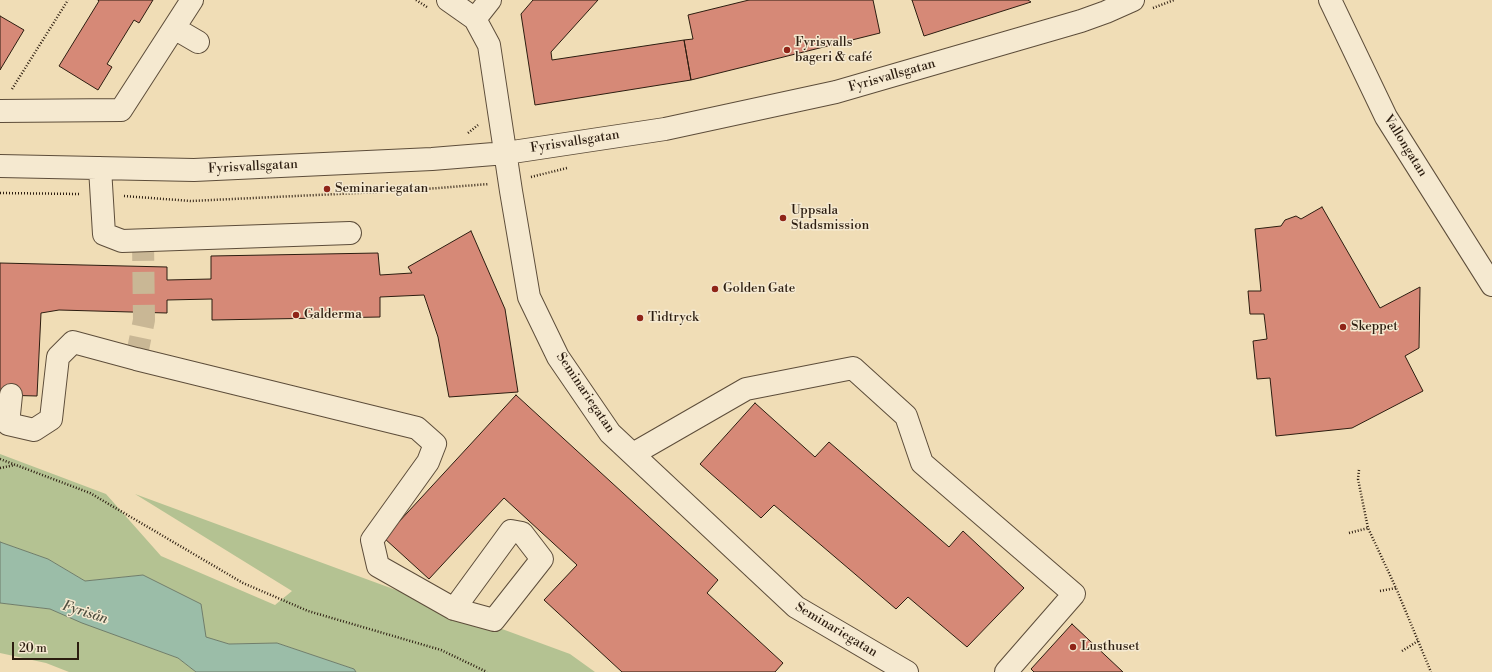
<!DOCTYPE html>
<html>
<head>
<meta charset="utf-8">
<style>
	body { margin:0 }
	#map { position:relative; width:1492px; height:672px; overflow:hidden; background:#f0ddb6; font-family:"Libre Bodoni",serif }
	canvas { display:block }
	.scale { position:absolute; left:12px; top:642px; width:67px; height:18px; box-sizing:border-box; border:2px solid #2c1d10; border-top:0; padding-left:5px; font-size:12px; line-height:14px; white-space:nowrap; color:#2c1d10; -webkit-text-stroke:3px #f5e9d0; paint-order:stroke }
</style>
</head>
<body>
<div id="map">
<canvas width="1492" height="672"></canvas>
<div class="scale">20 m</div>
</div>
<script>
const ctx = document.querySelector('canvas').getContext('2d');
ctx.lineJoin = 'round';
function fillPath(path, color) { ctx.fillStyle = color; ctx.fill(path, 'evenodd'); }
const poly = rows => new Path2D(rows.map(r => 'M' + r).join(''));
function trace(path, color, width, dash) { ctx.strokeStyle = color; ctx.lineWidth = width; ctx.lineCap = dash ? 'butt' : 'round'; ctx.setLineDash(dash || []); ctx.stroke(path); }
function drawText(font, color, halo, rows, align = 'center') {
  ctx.font = font + ' "Libre Bodoni",serif'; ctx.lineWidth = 3; ctx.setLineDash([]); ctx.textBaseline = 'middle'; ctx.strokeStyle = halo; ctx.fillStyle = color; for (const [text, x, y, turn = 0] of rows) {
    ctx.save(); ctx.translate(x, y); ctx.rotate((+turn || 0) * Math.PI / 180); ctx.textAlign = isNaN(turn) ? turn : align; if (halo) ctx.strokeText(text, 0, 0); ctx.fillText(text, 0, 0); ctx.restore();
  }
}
fillPath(poly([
	[0,454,106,494,161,556,275,605,292,591,135,494,570,654,595,672,356,672,354,669,277,643,229,644,205,637,201,604,143,575,85,581,48,559,0,542],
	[0,603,50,609,83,623,178,658,196,672,69,672,46,663,0,653]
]), '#b4c292');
const water = poly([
	[0,542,48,559,85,581,143,575,201,604,206,637,229,644,277,643,354,669,356,672,196,672,178,658,82,623,50,609,0,603,0,542]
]);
fillPath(water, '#9bbda8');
trace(water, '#6f7d6b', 1);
const building = poly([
	[98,0,153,0,139,23,134,20,107,64,112,67,98,90,59,66,99,1,98,0],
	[533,0,598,0,551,52,552,60,684,40,691,80,535,105,521,14,533,0],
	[749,0,873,0,880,33,691,80,684,40,693,39,688,15,749,0],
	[912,0,1028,0,1031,2,924,36,912,0],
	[0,16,24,30,0,70,0,16],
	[1322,207,1380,308,1420,287,1419,348,1405,356,1423,391,1352,428,1276,436,1270,378,1257,379,1253,341,1267,339,1264,314,1250,314,1248,291,1261,291,1255,229,1281,226,1285,220,1296,216,1301,219,1322,207],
	[471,231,505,309,518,392,449,397,438,337,424,295,380,297,380,317,212,320,212,299,167,300,167,313,59,310,41,313,37,396,0,395,0,263,167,267,167,280,211,279,211,256,378,253,380,275,412,273,408,267,471,231],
	[516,395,718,580,707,593,783,663,775,672,622,672,544,600,577,565,504,498,429,579,384,538,516,395],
	[755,403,815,457,829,442,949,547,963,531,1024,588,967,647,908,597,896,609,774,505,761,518,700,464,755,403],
	[1072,624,1123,672,1034,672,1031,669,1072,624]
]);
fillPath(building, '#d68977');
trace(building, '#2c1d10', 1);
trace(poly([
	[136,359,144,320,143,240]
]), '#c9b795', 22, [22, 11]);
const minor = poly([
	[448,0,475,19,489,45,511,191,529,297,558,357,610,433,796,607,907,672],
	[1330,0,1386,117,1492,285],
	[475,19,490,0],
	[174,28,198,42],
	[0,111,121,110,192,0],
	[0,166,194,170,432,159,506,153,665,129,836,92,1081,21,1106,12,1133,0],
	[100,168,104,234,122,241,350,233],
	[11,395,8,424,34,430,51,419,58,357,73,342,136,359,417,428,435,444,428,462,372,540,378,566,454,609,511,531,522,533,542,559,494,620,454,609],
	[633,454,746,389,853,368,906,416,922,463,1074,594,1006,672]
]);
trace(minor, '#5d4d3a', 24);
trace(poly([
	[416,0,427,7],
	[1153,8,1174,0],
	[12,89,68,0],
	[468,133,478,125],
	[531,177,567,168],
	[0,193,79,194],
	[124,196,191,201,400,191,489,184],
	[0,459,90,493,243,583,308,611,441,650,487,672],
	[0,468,15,465],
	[1359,470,1358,479,1368,528,1396,588,1431,672],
	[1349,533,1368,528],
	[1380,591,1396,588],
	[1402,651,1418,641]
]), '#2c1d10', 2.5, [1, 2]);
trace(minor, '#f5e9d0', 22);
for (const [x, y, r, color] of [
	[787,50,4,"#8f2418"],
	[327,189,4,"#8f2418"],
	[783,218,4,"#8f2418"],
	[715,289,4,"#8f2418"],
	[296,315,4,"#8f2418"],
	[640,318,4,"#8f2418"],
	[1343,327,4,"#8f2418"],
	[1073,647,4,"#8f2418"]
]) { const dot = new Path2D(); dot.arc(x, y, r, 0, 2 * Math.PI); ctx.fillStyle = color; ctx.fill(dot); trace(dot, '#f5e9d0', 1.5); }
drawText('13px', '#2c1d10', '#f5e9d0', [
	["Fyrisvalls",795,43],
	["bageri & café",795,58],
	["Seminariegatan",335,189],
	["Uppsala",791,211],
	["Stadsmission",791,226],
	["Golden Gate",723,289],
	["Galderma",304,315],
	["Tidtryck",648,318],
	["Skeppet",1351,327],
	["Lusthuset",1081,647]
], 'left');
drawText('13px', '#2c1d10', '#f5e9d0', [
	["Fyrisvallsgatan",892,76,-16],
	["Fyrisvallsgatan",575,142,-9],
	["Vallongatan",1405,146,58],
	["Fyrisvallsgatan",253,167,-3],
	["Seminariegatan",585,393,56],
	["Seminariegatan",836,630,31]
]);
drawText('italic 14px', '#4d4d3e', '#f5e9d0', [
	["Fyrisån",85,613,18]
]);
</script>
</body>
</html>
